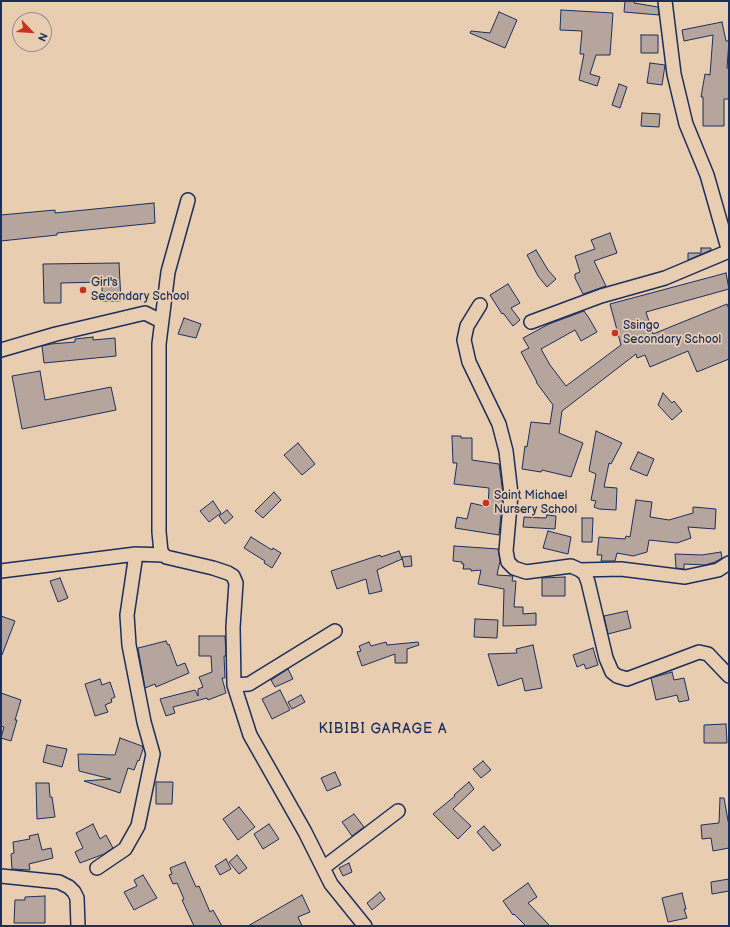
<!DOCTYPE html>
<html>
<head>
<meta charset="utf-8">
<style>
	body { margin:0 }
	#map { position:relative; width:730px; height:927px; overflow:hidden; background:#e9cdb0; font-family:"Balsamiq Sans",sans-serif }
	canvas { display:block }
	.frame { position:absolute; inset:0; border:2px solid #1b2f5e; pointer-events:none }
	.north { position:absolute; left:12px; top:12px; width:40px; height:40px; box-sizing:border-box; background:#e9cdb0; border:1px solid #978e8f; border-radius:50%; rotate:115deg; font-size:11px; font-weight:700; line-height:16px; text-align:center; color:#1b2f5e }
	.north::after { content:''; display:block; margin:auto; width:14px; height:18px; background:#c8321e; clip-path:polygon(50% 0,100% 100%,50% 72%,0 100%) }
</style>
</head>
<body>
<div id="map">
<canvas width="730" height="927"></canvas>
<div class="frame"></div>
<div class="north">N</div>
</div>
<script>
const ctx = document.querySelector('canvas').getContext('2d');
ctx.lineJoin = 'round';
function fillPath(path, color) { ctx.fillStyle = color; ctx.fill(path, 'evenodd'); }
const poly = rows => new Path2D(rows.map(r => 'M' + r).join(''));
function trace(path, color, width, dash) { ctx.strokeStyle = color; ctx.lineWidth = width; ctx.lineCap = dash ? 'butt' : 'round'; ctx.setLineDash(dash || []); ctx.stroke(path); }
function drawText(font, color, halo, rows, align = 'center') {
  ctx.font = font + ' "Balsamiq Sans",sans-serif'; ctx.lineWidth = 3.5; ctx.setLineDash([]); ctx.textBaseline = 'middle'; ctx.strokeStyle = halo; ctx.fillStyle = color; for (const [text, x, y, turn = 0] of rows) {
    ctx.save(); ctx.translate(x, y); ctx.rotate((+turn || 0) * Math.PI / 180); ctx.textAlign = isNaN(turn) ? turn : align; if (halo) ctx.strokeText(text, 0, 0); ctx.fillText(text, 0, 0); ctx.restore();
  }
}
const building = poly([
	[625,1,635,1,634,3,658,7,659,15,624,12,625,1],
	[561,10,613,13,610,55,596,55,590,74,600,77,597,86,579,80,584,54,580,54,582,31,560,30,561,10],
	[499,12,517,20,505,48,470,33,471,31,490,33,499,12],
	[722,22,726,41,729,41,727,68,729,68,729,99,724,99,724,126,703,126,703,97,701,97,705,74,710,75,713,35,684,41,682,30,722,22],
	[641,35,658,35,658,53,641,53,641,35],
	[650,63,665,65,662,85,647,83,650,63],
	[619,84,627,87,620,108,612,105,619,84],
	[642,113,660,114,659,127,641,126,642,113],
	[154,203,155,223,57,233,57,235,1,241,1,215,55,210,55,213,154,203],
	[610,233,617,253,594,261,606,286,583,294,575,278,575,274,580,272,575,256,595,249,591,240,610,233],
	[701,248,711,248,711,250,688,260,688,253,701,253,701,248],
	[536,250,548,270,556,279,547,287,538,276,527,255,536,250],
	[119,263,121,301,102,301,102,282,61,283,61,303,44,303,43,264,119,263],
	[726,273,729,289,646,312,653,334,727,304,729,309,729,359,697,372,688,351,650,367,645,355,637,358,636,354,562,411,559,433,583,443,571,477,542,470,541,472,522,469,525,446,527,447,531,422,550,424,553,405,536,382,537,382,521,352,529,348,523,338,549,324,584,311,589,318,597,332,581,341,575,330,541,349,550,365,566,386,621,345,610,304,726,273],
	[508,284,520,303,511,308,520,320,513,326,503,313,502,314,490,295,508,284],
	[184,318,201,324,196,338,178,334,184,318],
	[93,337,93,340,115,338,116,356,44,363,42,346,51,344,75,342,75,339,93,337],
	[40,371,45,400,111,387,116,410,22,429,12,376,40,371],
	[663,393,672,403,674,401,682,411,672,420,658,405,663,393],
	[596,431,622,443,611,464,609,463,604,487,617,488,616,510,599,509,594,507,596,501,591,500,596,474,589,471,596,431],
	[452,436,461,436,461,438,472,438,472,460,499,464,503,494,499,535,455,528,457,517,467,519,471,503,488,507,489,488,454,484,457,463,453,463,452,436],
	[298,443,315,464,302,475,284,455,298,443],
	[638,452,654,459,647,476,630,469,638,452],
	[274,492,281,500,263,518,255,511,274,492],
	[636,500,652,502,650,517,669,520,693,513,693,507,716,509,715,529,688,527,691,538,677,543,649,540,647,552,633,556,617,553,615,561,601,561,602,555,597,555,599,537,625,539,626,536,630,537,636,500],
	[213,501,221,513,209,522,200,511,213,501],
	[227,510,233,517,225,524,219,516,227,510],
	[547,515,556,516,555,529,523,527,524,517,546,518,547,515],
	[582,518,593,518,592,542,582,542,582,518],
	[548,531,571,537,568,554,543,548,548,531],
	[251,537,272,550,273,548,281,553,272,568,264,563,265,561,244,548,251,537],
	[454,546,498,549,500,561,497,575,513,576,512,581,516,581,514,607,523,607,523,614,536,613,536,625,503,626,504,589,478,584,481,570,471,571,471,569,463,569,464,564,462,564,462,562,453,561,454,546],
	[399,551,402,559,377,570,382,591,369,594,366,579,337,589,331,571,380,555,381,557,399,551],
	[721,552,722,558,715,562,705,565,684,564,684,569,676,568,675,554,702,555,721,552],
	[411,556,412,566,404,567,402,557,411,556],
	[565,577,565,596,542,596,542,578,565,577],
	[60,578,68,598,58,602,50,581,60,578],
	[627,611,631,628,608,634,604,616,627,611],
	[1,616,15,621,2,655,1,655,1,616],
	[475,619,498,620,497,638,474,637,475,619],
	[199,636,225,636,226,656,224,656,225,678,222,678,226,693,208,700,207,698,173,707,175,713,166,716,160,699,195,690,198,696,198,689,203,687,199,677,212,672,211,656,199,656,199,636],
	[166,641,168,645,169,644,177,666,185,663,189,673,156,687,155,684,145,688,138,648,166,641],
	[369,642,371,646,386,642,387,645,418,642,419,645,407,649,407,663,395,663,395,654,362,666,357,652,361,651,359,646,369,642],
	[533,645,542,688,525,691,522,678,498,686,488,654,517,653,516,649,533,645],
	[593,648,598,665,586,669,584,664,577,667,573,655,593,648],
	[288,669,293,679,275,687,271,680,288,669],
	[672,672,674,680,684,678,689,700,679,702,677,695,656,700,651,678,672,672],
	[100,679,102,685,110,682,115,697,111,699,112,702,105,705,108,712,95,716,85,684,100,679],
	[280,690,290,710,272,719,262,699,280,690],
	[1,693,21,700,15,720,17,720,11,741,1,738,4,727,1,726,1,693],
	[301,695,305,702,292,709,288,702,301,695],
	[726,724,727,743,704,743,704,725,726,724],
	[120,738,142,746,143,749,139,761,138,760,134,770,128,768,120,793,84,781,111,779,79,771,78,754,115,755,120,738],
	[47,745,67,749,62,767,43,762,47,745],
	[483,761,491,770,481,778,473,769,483,761],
	[335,772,341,785,327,791,321,778,335,772],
	[156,782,173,782,172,804,156,804,156,782],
	[469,782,474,789,453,809,471,826,458,839,433,814,455,796,454,795,469,782],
	[36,783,49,783,50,797,52,797,55,817,37,819,36,783],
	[720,798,724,798,729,826,729,848,713,851,711,838,702,839,701,825,719,823,720,798],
	[239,807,255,827,238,840,223,819,239,807],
	[354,814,364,827,352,836,342,822,354,814],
	[93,824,100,839,106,835,113,848,104,854,80,863,75,852,83,848,76,833,93,824],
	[269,824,279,839,263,849,254,834,269,824],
	[484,826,501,845,493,851,477,832,484,826],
	[38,834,42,850,51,848,53,858,29,864,30,870,12,869,11,854,14,853,13,842,30,839,29,836,38,834],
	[237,855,247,868,239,874,229,862,237,855],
	[226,859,231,869,220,875,215,866,226,859],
	[185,862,196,887,199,886,210,912,213,910,222,926,194,926,182,900,184,899,177,883,173,884,169,875,172,874,170,868,185,862],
	[349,863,352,872,343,876,339,868,349,863],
	[143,875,157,898,134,910,124,892,137,886,134,880,143,875],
	[729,879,729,891,712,894,711,882,729,879],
	[528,883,537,897,528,903,550,926,526,926,514,914,513,915,503,901,528,883],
	[380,892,385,899,372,910,367,903,380,892],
	[682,893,686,909,684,909,687,918,668,922,662,898,682,893],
	[302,895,310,912,298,917,302,926,248,926,302,895],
	[45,896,45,923,14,923,15,900,25,900,25,897,45,896]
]);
fillPath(building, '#b6a59c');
trace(building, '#1b2f5e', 1);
const street = poly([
	[665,1,674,74,686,124,707,175,729,252],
	[188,200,168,272,159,344,159,532,161,552,166,557,213,568,228,573,233,576,236,583,233,627,234,685,250,735,305,832,331,884,365,926],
	[480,305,467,326,464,340,469,362,499,424,506,451,511,494,506,551,508,562,514,568,526,572,571,566,580,570,585,574,588,582,606,658,612,672,617,676,627,679,699,652,708,654,729,676],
	[531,322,601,296,665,278,729,251],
	[1,350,56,334,145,313,161,321],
	[580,570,621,569,685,577,718,570,729,563],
	[1,571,136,554,163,555],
	[234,685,249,684,335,631],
	[97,868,125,849,138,826,153,754,144,722,129,645,127,615,136,554],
	[323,868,398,811],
	[1,876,59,882,69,887,74,892,77,898,78,926]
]);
trace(street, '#1b2f5e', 16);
trace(street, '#e9cdb0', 13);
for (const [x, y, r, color] of [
	[83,290,4,"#c8321e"],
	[615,333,4,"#c8321e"],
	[486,503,4,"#c8321e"]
]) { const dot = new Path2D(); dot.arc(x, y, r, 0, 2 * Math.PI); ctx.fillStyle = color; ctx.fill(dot); trace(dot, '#e9cdb0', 1.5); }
drawText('12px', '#1b2f5e', '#e9cdb0', [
	["Girl's",91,283],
	["Secondary School",91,297],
	["Ssingo",623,326],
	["Secondary School",623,340],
	["Saint Michael",494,496],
	["Nursery School",494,510]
], 'left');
ctx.letterSpacing = '1px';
drawText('14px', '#1b2f5e', '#e9cdb0', [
	["KIBIBI GARAGE A",383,729]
]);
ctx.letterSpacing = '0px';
</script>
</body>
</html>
